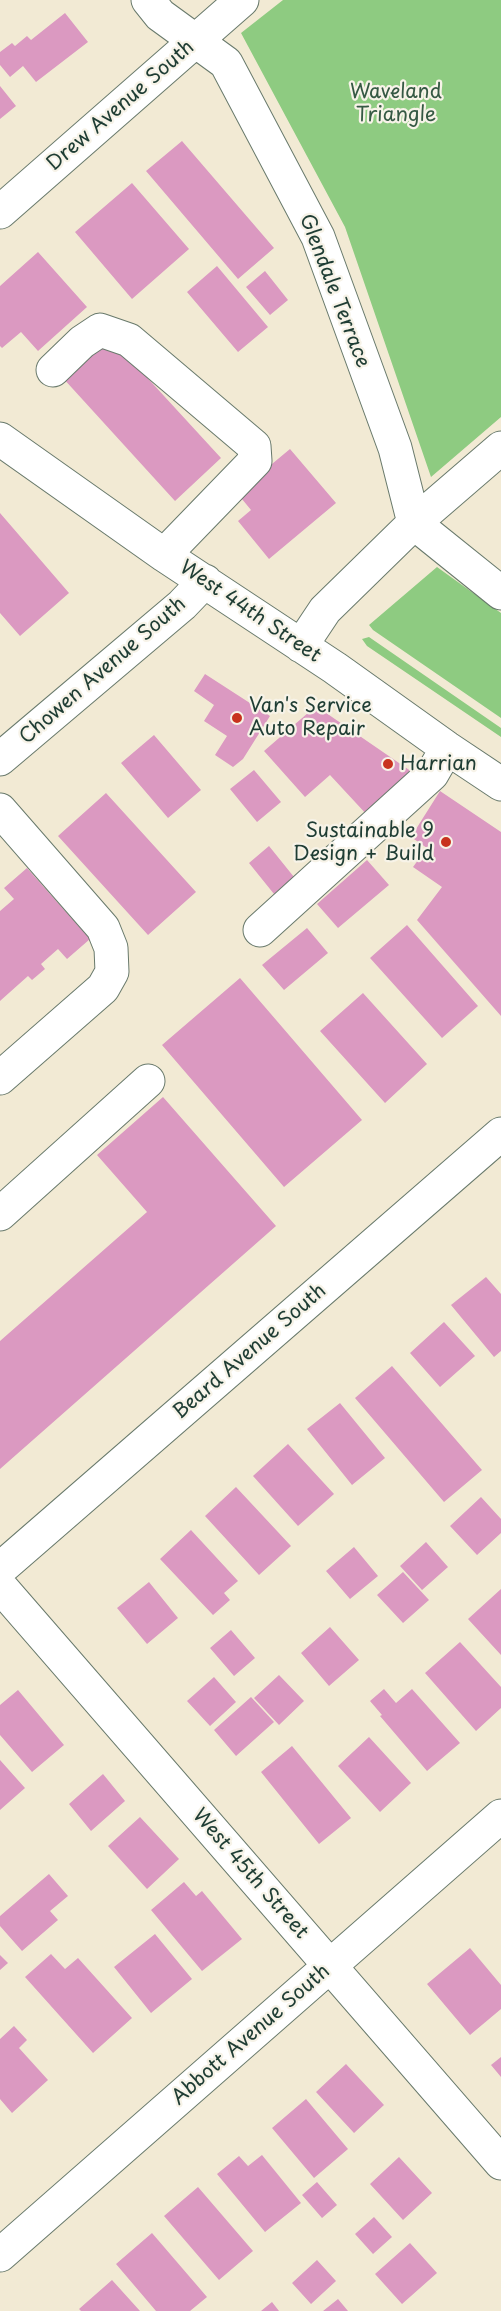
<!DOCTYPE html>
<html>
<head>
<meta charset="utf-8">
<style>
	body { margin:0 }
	canvas { display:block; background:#f2ead4 }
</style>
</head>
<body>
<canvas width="501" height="2311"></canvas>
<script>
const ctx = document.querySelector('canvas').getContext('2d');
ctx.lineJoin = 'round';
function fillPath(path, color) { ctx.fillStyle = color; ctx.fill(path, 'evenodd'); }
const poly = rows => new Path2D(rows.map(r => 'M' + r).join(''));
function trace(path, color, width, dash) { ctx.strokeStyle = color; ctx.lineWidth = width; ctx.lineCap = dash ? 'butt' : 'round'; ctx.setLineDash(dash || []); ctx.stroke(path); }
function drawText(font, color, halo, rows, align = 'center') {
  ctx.font = font + ' "Playpen Sans",sans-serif'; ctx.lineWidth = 4.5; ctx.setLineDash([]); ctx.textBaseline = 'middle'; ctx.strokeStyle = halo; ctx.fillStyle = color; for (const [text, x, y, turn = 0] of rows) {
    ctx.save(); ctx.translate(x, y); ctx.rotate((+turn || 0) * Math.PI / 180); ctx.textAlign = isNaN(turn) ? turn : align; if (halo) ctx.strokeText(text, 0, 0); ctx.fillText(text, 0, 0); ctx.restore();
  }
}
fillPath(poly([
	[283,0,501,0,501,417,431,477,345,227,241,33],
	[437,567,501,613,501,718,373,630,369,625],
	[369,637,501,728,501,737,367,646,362,639]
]), '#8ecb81');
fillPath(poly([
	[65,13,88,42,36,82,23,66,10,77,0,65,0,52,12,43,15,46,27,36,31,40],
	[0,86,16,106,0,119],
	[182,141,274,248,238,279,146,171],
	[132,183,189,249,132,299,75,232],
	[38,252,87,307,38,351,21,332,2,348,0,346,0,286],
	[217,266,268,327,238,352,187,292],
	[265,271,288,300,270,315,246,287],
	[108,335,221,458,175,501,62,377],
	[290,449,336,503,269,559,238,521,251,510,237,493],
	[0,513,69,593,20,636,0,613],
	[205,674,270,716,243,759,233,767,215,755,227,736,204,721,214,705,194,691],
	[316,706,415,774,368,816,330,775,305,797,264,751],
	[154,735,201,790,168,818,121,763],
	[254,770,281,802,257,822,230,789],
	[440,791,501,832,501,1016,417,920,442,887,413,867,427,848,411,837],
	[106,793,196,892,148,935,58,836],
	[269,846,294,877,274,894,249,863],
	[367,860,389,885,338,928,317,904],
	[27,868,90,939,67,959,58,949,41,964,45,969,32,980,28,976,0,1001,0,911,14,899,4,888],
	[407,925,478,1006,442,1038,370,958],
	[307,928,328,953,284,990,262,965],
	[240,978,362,1120,284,1187,162,1045],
	[363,993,427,1064,385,1103,320,1031],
	[163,1097,276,1226,0,1469,0,1341,147,1212,97,1155],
	[486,1277,501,1294,501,1351,494,1357,451,1305],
	[444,1322,475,1356,440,1387,410,1353],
	[392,1366,482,1470,444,1502,355,1398],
	[340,1403,385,1458,352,1485,307,1429],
	[288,1444,334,1494,298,1526,253,1476],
	[236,1487,291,1546,259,1575,205,1516],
	[481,1497,501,1519,501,1533,477,1555,450,1526],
	[191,1530,238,1581,224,1593,230,1600,213,1615,160,1559],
	[426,1542,448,1567,422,1590,400,1566],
	[354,1547,378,1576,350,1599,326,1571],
	[403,1572,429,1600,403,1623,377,1595],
	[149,1582,178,1618,147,1644,117,1608],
	[501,1589,501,1655,468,1619],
	[330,1627,359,1660,329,1686,301,1653],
	[231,1630,255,1658,234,1676,210,1648],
	[460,1642,501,1687,501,1708,476,1731,425,1673],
	[279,1675,304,1701,279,1725,254,1698],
	[214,1677,236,1702,210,1726,187,1701],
	[384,1689,396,1703,412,1689,460,1743,427,1771,380,1716,382,1715,370,1701],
	[18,1690,64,1745,32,1772,0,1735,0,1705],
	[251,1697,274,1722,236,1756,214,1730],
	[369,1737,411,1783,380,1812,338,1766],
	[292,1746,351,1818,319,1844,261,1772],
	[0,1760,25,1788,0,1810],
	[103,1774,125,1801,91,1831,69,1804],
	[140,1817,179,1859,147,1889,108,1846],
	[49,1874,68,1896,50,1911,58,1920,22,1951,0,1926,0,1916],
	[184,1882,196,1896,202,1891,242,1939,202,1971,151,1910],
	[155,1934,192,1979,151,2013,114,1967],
	[470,1948,501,1985,501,2009,470,2035,427,1984],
	[51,1954,65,1969,78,1958,132,2018,93,2053,25,1977],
	[0,1955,8,1963,0,1970],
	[14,2026,27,2040,19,2048,48,2080,12,2113,0,2099,0,2039],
	[501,2057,501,2077,491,2065],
	[346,2064,384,2105,354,2133,316,2092],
	[306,2099,348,2149,314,2178,272,2128],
	[262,2155,301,2203,265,2232,217,2174,239,2156,248,2166],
	[399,2157,432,2193,403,2220,370,2184],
	[317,2182,337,2205,322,2218,302,2195],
	[198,2187,253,2251,219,2280,164,2216],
	[374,2217,392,2237,373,2254,355,2234],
	[152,2233,207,2297,190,2311,156,2311,116,2264],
	[410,2243,437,2273,402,2304,375,2274],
	[317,2260,336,2281,311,2304,292,2283],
	[112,2280,140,2311,81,2311,79,2309],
	[338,2299,348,2311,323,2311],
	[272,2302,279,2311,261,2311]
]), '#db99c1');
const minor = poly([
	[148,0,160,15,226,63,318,237,395,448,414,523,501,593],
	[0,212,242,0],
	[53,370,82,342,100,330,129,340,254,446,255,461,164,555],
	[0,439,164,555,335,668,447,748,501,784],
	[301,646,325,610,414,523,501,448],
	[0,759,182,605,205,581],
	[0,810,103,928,111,948,112,972,103,988,0,1078],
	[260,930,432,774,447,748],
	[0,1214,148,1081],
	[0,1569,501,1134],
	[0,1586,501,2163],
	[0,2255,501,1816]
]);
trace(minor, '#697a6c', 35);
trace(minor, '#fff', 33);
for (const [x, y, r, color] of [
	[237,718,6,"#c8321e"],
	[388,764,6,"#c8321e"],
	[446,842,6,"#c8321e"]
]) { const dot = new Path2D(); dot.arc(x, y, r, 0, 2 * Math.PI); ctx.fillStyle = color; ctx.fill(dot); trace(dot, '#f7f3e8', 2); }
drawText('20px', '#355943', '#f7f3e8', [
	["Waveland",396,92],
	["Triangle",396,115]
]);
drawText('20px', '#1f3d34', '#f7f3e8', [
	["Drew Avenue South",121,106,-41],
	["Glendale Terrace",334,291,69],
	["West 44th Street",250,612,34],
	["Chowen Avenue South",103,671,-41],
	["Beard Avenue South",250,1352,-41],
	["West 45th Street",250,1874,49],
	["Abbott Avenue South",251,2035,-41]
]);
drawText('20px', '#1f3d34', '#f7f3e8', [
	["Van's Service",249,706],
	["Auto Repair",249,729],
	["Harrian",400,764],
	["Sustainable 9",434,831,"right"],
	["Design + Build",434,854,"right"]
], 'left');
</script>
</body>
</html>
